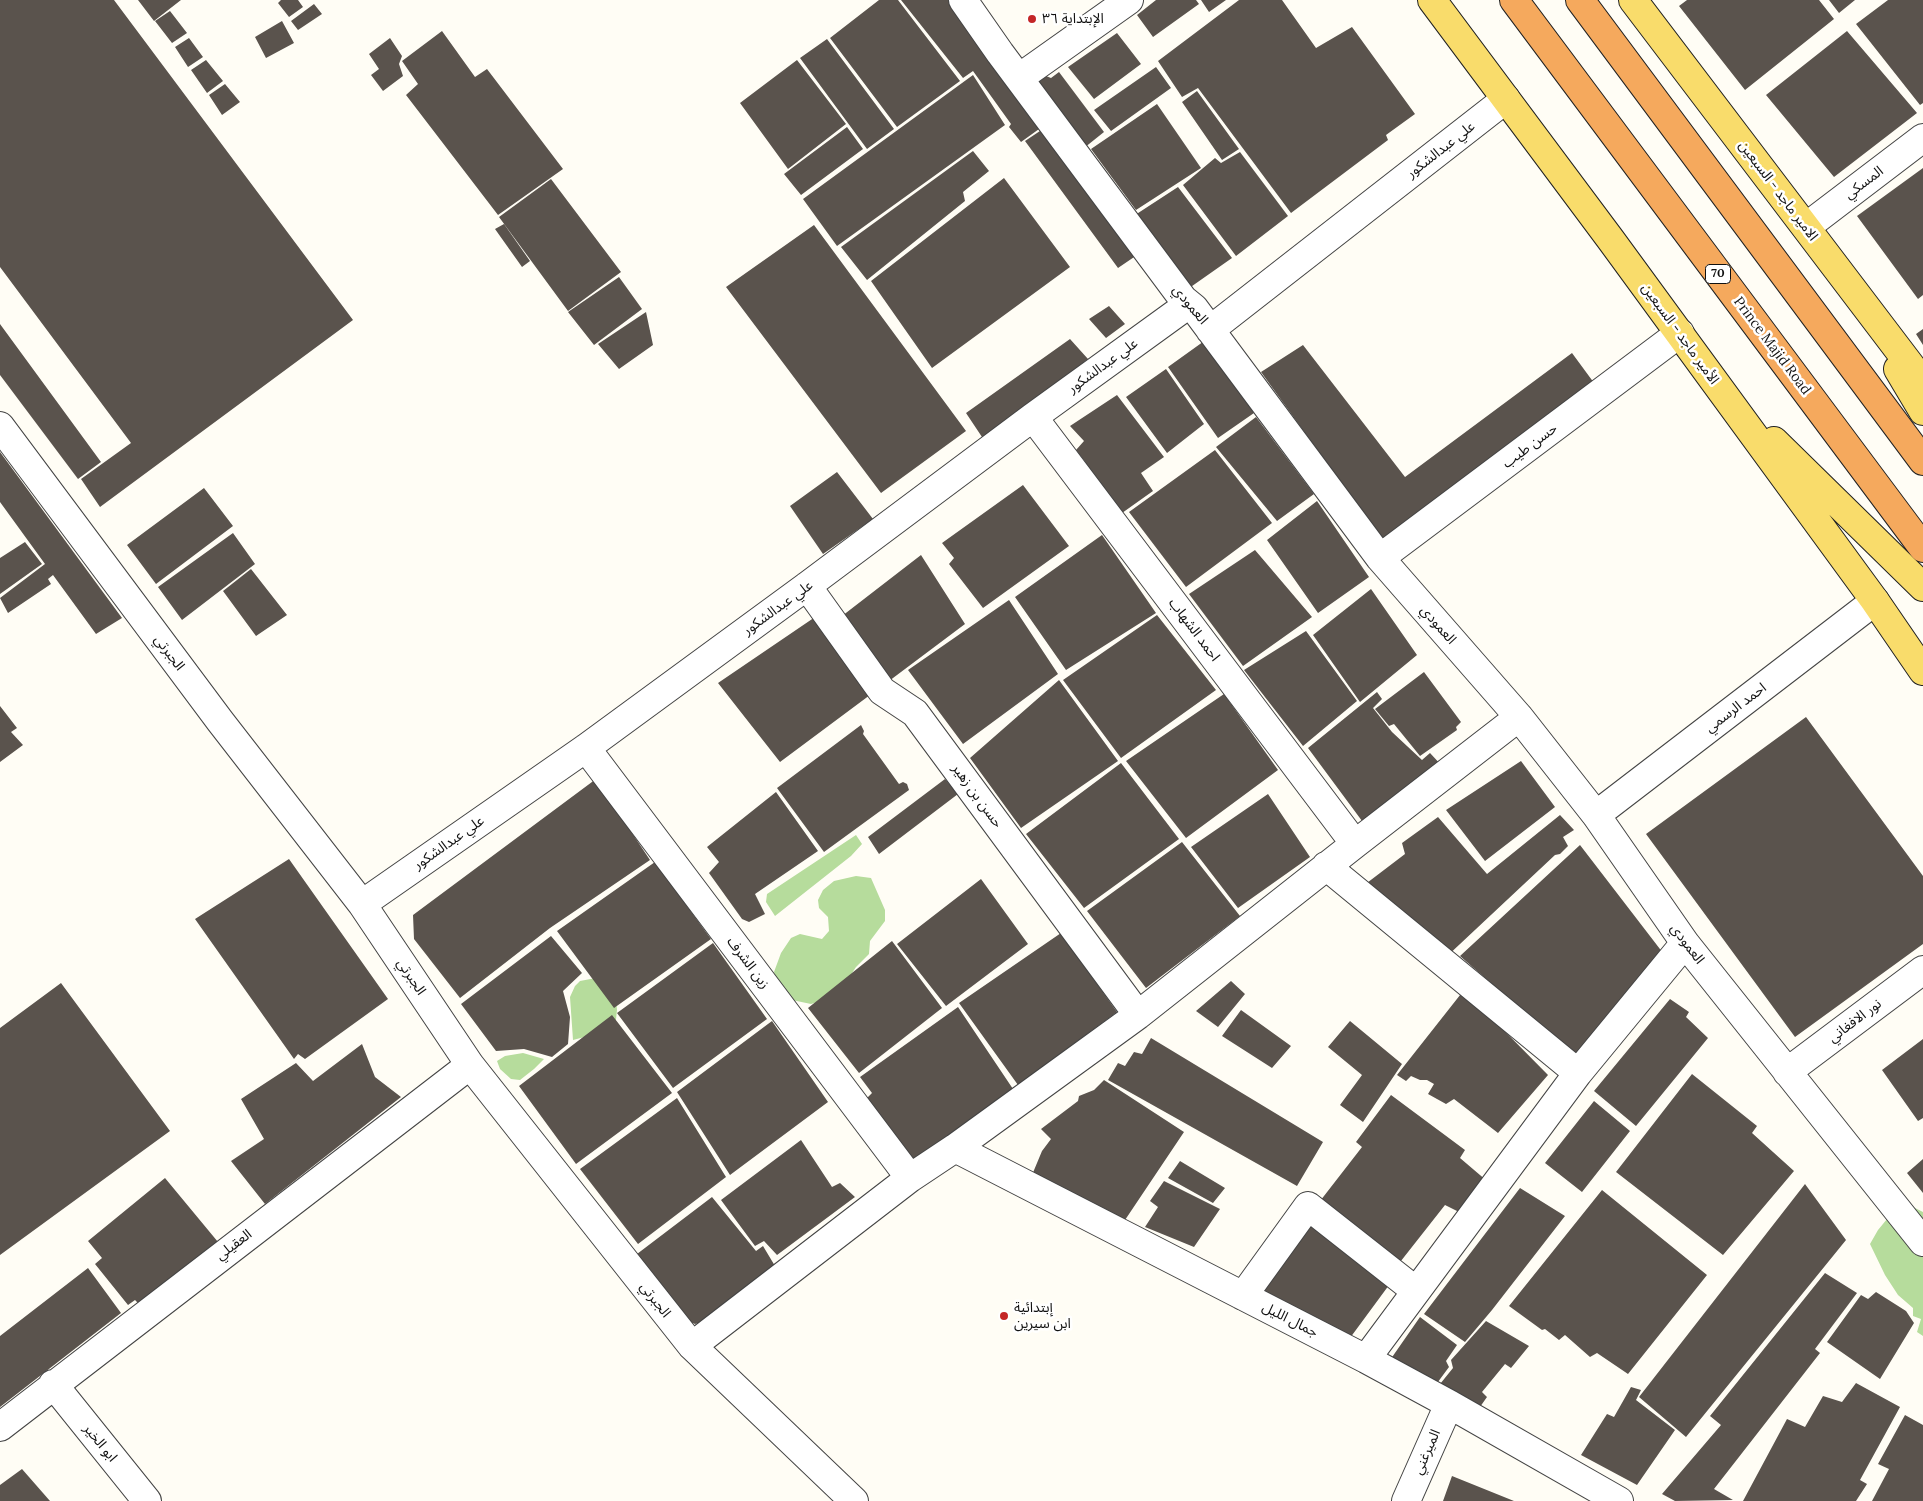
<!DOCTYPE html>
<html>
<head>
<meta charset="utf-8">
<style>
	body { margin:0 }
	canvas { display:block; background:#fffdf5 }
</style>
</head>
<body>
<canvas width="1923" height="1501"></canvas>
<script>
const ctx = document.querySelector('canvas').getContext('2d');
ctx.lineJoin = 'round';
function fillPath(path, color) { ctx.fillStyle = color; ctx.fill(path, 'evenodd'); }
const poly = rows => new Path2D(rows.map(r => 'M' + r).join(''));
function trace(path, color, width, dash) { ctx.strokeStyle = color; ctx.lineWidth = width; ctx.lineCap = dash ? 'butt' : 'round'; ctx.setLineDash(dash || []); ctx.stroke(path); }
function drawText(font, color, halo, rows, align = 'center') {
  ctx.font = font + ' Lora,"Noto Sans Arabic",serif'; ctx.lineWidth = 5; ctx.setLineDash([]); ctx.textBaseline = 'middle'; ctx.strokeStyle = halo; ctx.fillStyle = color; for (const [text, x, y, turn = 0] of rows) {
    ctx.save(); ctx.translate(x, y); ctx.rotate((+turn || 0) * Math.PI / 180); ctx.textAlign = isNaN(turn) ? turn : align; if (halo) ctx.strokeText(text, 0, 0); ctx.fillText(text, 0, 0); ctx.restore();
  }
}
fillPath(poly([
	[856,835,862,844,851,856,775,916,766,902,767,894],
	[856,876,871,878,885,910,885,921,870,941,869,954,856,967,846,982,830,998,811,1004,792,1000,778,987,774,972,781,953,791,938,800,934,822,939,829,931,828,917,819,908,818,900,823,890,834,881],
	[601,977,615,988,617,1010,615,1029,573,1040,570,997,575,986,580,981],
	[523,1053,544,1059,534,1069,520,1080,511,1079,500,1069,497,1061,505,1056],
	[1909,1205,1923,1212,1923,1336,1917,1332,1921,1319,1913,1316,1913,1308,1898,1295,1885,1275,1870,1244,1878,1230,1892,1213]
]), '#b6dc9c');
fillPath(poly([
	[0,0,114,0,353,320,100,507,81,479,131,443,0,267],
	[138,0,181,0,154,21],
	[281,0,298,0,303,7,289,17,278,3],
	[879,0,898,0,960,81,897,127,830,38],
	[901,0,957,0,1046,124,1021,142,1009,127,1011,124,973,71,963,78],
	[1156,0,1196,0,1199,4,1153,37,1137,15],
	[1201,0,1226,0,1209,12],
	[1239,0,1282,0,1316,48,1352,27,1415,114,1386,135,1388,140,1291,213,1198,88,1182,97,1158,61],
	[1687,0,1819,0,1834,19,1745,90,1679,6],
	[1829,0,1855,0,1839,13],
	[1888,0,1923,0,1923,103,1920,105,1856,24],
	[314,4,322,14,298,30,291,21],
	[170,11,187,33,172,43,155,21],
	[282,21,294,43,266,58,255,37],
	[442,31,475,77,487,69,563,169,498,215,406,95,418,84,402,61],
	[1847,31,1917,113,1834,177,1766,95],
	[1117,33,1141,64,1094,99,1068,67],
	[189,38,203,57,188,67,175,47],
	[390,38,402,56,399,64,403,76,383,91,371,75,379,69,369,54],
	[827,39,894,129,867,149,800,58],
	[206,60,223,81,207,93,191,70],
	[797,60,846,124,788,169,740,103],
	[1156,67,1171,88,1111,131,1094,110],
	[1059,72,1104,132,1079,152,1032,88,1046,76,1051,78],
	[973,75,1005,125,837,246,803,199],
	[225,84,240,102,222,115,209,95],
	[1197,91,1239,149,1222,160,1182,102],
	[1157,104,1201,168,1136,210,1091,149],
	[1049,125,1140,253,1118,268,1025,141],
	[847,127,863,149,801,195,784,174],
	[973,151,989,171,963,192,965,201,867,280,841,247],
	[1240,152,1288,216,1236,256,1183,185,1215,158,1221,163],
	[1923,168,1923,295,1918,299,1857,216],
	[1004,178,1070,267,932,368,871,281],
	[551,179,621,272,568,311,499,217],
	[1178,187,1232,258,1185,291,1132,217],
	[504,224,530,261,522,267,495,229],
	[814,225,966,431,881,493,726,287],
	[619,277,642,309,594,345,568,312],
	[1109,306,1125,324,1106,338,1089,319],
	[646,312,653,345,619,369,598,344],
	[0,324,101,462,78,479,0,375],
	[1923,329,1923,345,1916,334],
	[1070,339,1088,359,984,440,966,413],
	[1207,339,1254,413,1218,438,1168,367],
	[1303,345,1405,477,1572,353,1597,387,1386,545,1261,372],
	[1166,369,1204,424,1167,453,1126,397],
	[1117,395,1164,457,1141,473,1153,491,1115,518,1080,468,1086,463,1076,450,1084,441,1070,426],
	[1256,417,1314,494,1277,521,1216,447],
	[1215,450,1272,523,1186,587,1129,512],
	[0,452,122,618,96,634,53,575,48,579,51,584,8,613,0,598,45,564,0,502],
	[837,472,873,519,823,554,790,506],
	[1023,485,1069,546,983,608,949,564,954,558,942,543],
	[204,488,233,526,156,584,127,545],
	[1317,501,1369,577,1318,613,1267,540],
	[233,533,255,564,182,620,158,587],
	[1102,535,1156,613,1066,670,1015,597],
	[25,542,42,564,0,594,0,558],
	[1255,550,1312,617,1243,666,1189,594],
	[921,555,965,624,885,684,842,616],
	[251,569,287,615,256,636,223,591],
	[1371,589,1417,655,1360,702,1313,635],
	[1009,600,1058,674,963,744,908,670],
	[821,613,874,692,780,762,718,683],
	[1157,615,1216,690,1121,758,1063,680],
	[1306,631,1357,701,1303,746,1244,670],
	[1424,672,1461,722,1456,727,1457,730,1420,756,1394,724,1389,726,1375,709],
	[1059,680,1118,761,1021,828,970,758],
	[1377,692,1382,699,1373,708,1392,732,1422,760,1430,753,1443,767,1365,825,1308,748],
	[1224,694,1278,770,1186,838,1126,761],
	[0,706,17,728,11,732,23,745,0,762],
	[1806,717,1923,876,1923,944,1795,1037,1646,834],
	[861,725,864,731,863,734,899,784,903,782,907,784,909,790,824,852,777,788],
	[1521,761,1555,807,1485,861,1446,810],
	[1121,763,1179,839,1084,908,1026,834],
	[596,779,650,860,550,928,460,998,414,939,413,915],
	[945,779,958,794,879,854,868,837],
	[776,792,818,851,755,894,765,914,749,922,742,919,709,873,719,862,707,847],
	[1268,794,1310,857,1238,908,1191,847],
	[1560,815,1574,830,1563,837,1568,846,1560,854,1555,855,1444,959,1359,889,1405,854,1402,843,1438,817,1487,874],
	[1182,842,1240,916,1146,988,1087,911],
	[1580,845,1663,953,1579,1060,1460,956],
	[289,859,388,999,305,1059,298,1054,294,1059,195,919],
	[655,862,711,939,614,1008,557,931],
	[981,879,1028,944,946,1006,897,944],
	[1061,933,1117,1012,1018,1085,959,1003],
	[551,936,582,973,563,991,570,1017,568,1044,552,1057,524,1049,496,1051,461,1004],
	[892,941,942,1008,859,1073,808,1008],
	[713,943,767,1019,673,1088,617,1013],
	[1231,981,1245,994,1218,1027,1196,1011],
	[61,983,170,1131,0,1255,0,1028],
	[1464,990,1548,1075,1498,1133,1454,1099,1446,1104,1428,1094,1434,1084,1427,1080,1420,1080,1411,1076,1406,1081,1397,1075],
	[1670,999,1689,1012,1686,1017,1708,1038,1636,1126,1594,1091],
	[958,1007,1013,1089,915,1164,866,1099,872,1093,860,1077],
	[1241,1010,1291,1046,1272,1068,1222,1036],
	[612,1015,672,1093,576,1164,519,1086],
	[772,1021,828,1102,730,1175,677,1092],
	[1350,1021,1402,1064,1363,1122,1340,1105,1362,1075,1328,1047],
	[1151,1038,1323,1142,1297,1186,1108,1080,1118,1063,1125,1066,1134,1052,1142,1054],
	[1923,1039,1923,1118,1918,1121,1882,1070],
	[362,1044,375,1077,401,1097,265,1204,231,1161,264,1139,241,1099,296,1063,313,1081],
	[1692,1074,1757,1126,1752,1133,1794,1171,1723,1255,1616,1172],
	[1104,1080,1184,1132,1125,1220,1032,1175,1042,1151,1051,1139,1041,1129,1078,1101,1079,1096,1094,1090],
	[1391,1095,1465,1150,1460,1158,1487,1181,1459,1212,1445,1205,1397,1266,1317,1205,1362,1147,1356,1142],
	[677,1098,726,1177,638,1244,580,1169],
	[1594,1101,1630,1131,1582,1192,1545,1163],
	[801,1140,832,1187,840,1183,855,1197,777,1255,764,1241,755,1246,721,1200],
	[1923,1159,1923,1193,1907,1173],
	[1180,1161,1225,1188,1213,1203,1168,1178],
	[165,1178,218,1242,140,1305,135,1300,128,1305,95,1264,102,1258,88,1241],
	[1164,1181,1220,1209,1194,1247,1145,1227,1158,1207,1150,1201],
	[1805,1184,1846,1240,1686,1437,1639,1397],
	[1520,1188,1565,1216,1492,1310,1465,1342,1424,1314],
	[1602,1190,1707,1275,1628,1374,1597,1353,1590,1357,1565,1335,1559,1340,1545,1329,1542,1330,1509,1306],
	[712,1197,756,1251,763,1246,775,1266,702,1322,695,1324,690,1322,637,1254],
	[1309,1221,1392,1281,1350,1338,1257,1288],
	[88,1268,121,1313,0,1407,0,1336],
	[1825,1273,1857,1293,1815,1349,1820,1353,1714,1489,1733,1500,1675,1501,1662,1494,1721,1425,1710,1416],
	[1876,1292,1906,1311,1914,1323,1880,1379,1827,1342,1861,1295,1868,1299],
	[1420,1317,1457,1345,1446,1361,1449,1367,1432,1390,1388,1363],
	[1486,1321,1529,1346,1511,1368,1505,1364,1482,1392,1487,1397,1475,1414,1436,1389,1453,1368,1451,1360],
	[1856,1383,1900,1407,1860,1480,1867,1484,1856,1501,1743,1501,1787,1419,1805,1427,1823,1396,1842,1402],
	[1631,1387,1641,1390,1636,1400,1675,1430,1637,1485,1581,1455,1607,1414,1614,1417],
	[1905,1415,1923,1425,1923,1501,1872,1501,1889,1469,1878,1464],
	[22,1469,50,1501,0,1501,0,1485],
	[1452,1476,1514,1501,1443,1501]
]), '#5a534d');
const minor = poly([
	[963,0,1000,53,1183,299,1194,308,1380,558,1519,717,1596,815,1685,943,1923,1242],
	[1019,78,1129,0],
	[1806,227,1923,138],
	[1210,330,1506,99],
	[1033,417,1355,844],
	[0,426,220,721,362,904,470,1065,692,1346,854,1501],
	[1380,558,1680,333],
	[807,586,882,691,915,713,1138,1015],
	[586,748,910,1178],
	[1596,815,1875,601],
	[1326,866,1578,1073],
	[362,904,586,748,807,586,1033,417,1189,304],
	[1787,1072,1923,970],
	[955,1148,1366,1359,1449,1404,1619,1501],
	[1243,1296,1308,1206,1416,1291],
	[692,1346,910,1178,955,1148,1138,1015,1355,844,1519,717],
	[1366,1359,1578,1073,1685,943],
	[53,1384,147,1501],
	[0,1427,470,1065],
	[1406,1501,1449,1404]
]);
const major = poly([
	[1432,0,1611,240,1875,601,1923,671],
	[1633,0,1923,382],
	[1898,369,1923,411],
	[1774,441,1923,587]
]);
const highway = poly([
	[1514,0,1923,548],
	[1580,0,1923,461]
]);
trace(minor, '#444', 30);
trace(major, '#222', 30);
trace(highway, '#222', 30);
trace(minor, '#fff', 28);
trace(major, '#f9dc6b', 28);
trace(highway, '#f5a95d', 28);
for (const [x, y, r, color] of [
	[1032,19,5,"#c42627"],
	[1004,1316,5,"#c42627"]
]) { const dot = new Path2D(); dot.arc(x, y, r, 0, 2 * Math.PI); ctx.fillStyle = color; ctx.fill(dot); trace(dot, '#fff', 2); }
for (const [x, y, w] of [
	[1718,274,25]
]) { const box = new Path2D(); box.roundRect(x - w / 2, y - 9.5, w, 19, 4); ctx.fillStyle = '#fff'; ctx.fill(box); trace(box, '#111', 1); }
drawText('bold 12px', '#111', null, [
	["70",1718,274]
]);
drawText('14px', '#111', '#fff', [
	["الإبتداية ٣٦",1042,19],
	["إبتدائية",1014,1308],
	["ابن سيرين",1014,1324]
], 'left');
drawText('14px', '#111', '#fff', [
	["علي عبدالشكور",1441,150,-38],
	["المسكي",1864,183,-37],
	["الامير ماجد - السبعين",1778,191,53],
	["العمودي",1190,305,50],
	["الأمير ماجد - السبعين",1680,334,54],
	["Prince Majid Road",1772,346,53],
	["علي عبدالشكور",1103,366,-36],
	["حسن طيب",1530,446,-37],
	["علي عبدالشكور",778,608,-36],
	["العمودي",1438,625,49],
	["احمد الشهاب",1194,630,53],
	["الجبرتي",169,653,53],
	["احمد الرسمي",1736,708,-37],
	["حسن بن زهير",977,796,54],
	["علي عبدالشكور",449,843,-35],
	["العمودي",1687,944,53],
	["زين الشرف",748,963,53],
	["الجبرتي",411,977,56],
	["نور الافغاني",1855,1021,-37],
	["العقيلي",234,1245,-37],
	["الجبرتي",655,1300,52],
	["جمال الليل",1290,1320,27],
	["ابو الخير",100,1443,51],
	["الميرغني",1427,1452,-66]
]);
</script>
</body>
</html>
